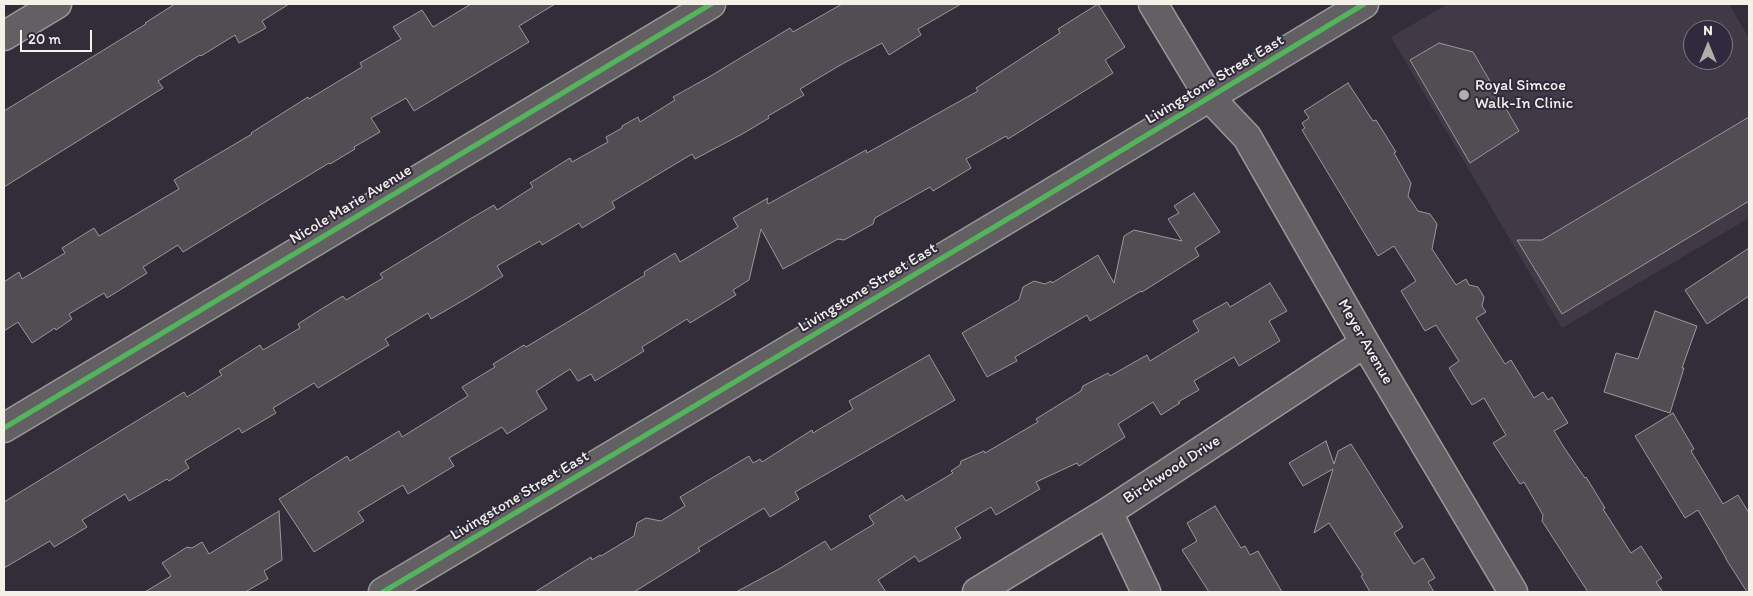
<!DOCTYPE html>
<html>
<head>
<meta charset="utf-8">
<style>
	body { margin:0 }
	#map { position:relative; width:1753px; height:596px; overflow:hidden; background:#312e39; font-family:Itim,sans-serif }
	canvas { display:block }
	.frame { position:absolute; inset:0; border:5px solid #f4f1e8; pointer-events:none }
	.north { position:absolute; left:1683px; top:20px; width:50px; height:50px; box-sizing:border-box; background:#2f2a3d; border:1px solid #7e7a81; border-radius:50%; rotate:0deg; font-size:14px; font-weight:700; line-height:20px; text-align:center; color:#f4f1e8 }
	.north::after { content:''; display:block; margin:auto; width:18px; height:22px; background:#b0adab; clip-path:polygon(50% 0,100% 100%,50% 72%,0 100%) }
	.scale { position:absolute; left:20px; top:30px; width:72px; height:22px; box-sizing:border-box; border:2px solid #f4f1e8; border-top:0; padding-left:6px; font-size:15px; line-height:18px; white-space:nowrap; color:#f4f1e8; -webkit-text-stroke:4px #2f2a3d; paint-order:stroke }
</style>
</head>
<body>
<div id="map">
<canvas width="1753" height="596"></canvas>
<div class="frame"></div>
<div class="north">N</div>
<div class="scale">20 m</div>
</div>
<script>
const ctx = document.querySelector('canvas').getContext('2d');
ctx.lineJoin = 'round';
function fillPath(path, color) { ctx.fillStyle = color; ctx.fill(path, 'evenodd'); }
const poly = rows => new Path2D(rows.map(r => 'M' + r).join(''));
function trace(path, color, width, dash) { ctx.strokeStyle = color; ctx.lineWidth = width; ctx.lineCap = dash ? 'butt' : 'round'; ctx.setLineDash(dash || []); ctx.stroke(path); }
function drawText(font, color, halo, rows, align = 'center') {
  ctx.font = font + ' Itim,sans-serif'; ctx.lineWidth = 4; ctx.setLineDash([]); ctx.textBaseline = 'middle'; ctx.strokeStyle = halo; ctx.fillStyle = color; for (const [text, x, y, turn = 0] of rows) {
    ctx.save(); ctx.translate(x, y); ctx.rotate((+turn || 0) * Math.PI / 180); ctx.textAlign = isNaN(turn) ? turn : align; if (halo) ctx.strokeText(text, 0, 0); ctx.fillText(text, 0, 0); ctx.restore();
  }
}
fillPath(poly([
	[1448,4,1729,4,1749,38,1749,218,1562,328,1391,37],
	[1693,30,1723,30,1723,60,1693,60]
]), '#413946');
const building = poly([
	[175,4,289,4,262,21,266,28,239,43,235,35,201,56,200,55,158,81,163,88,4,187,4,111,146,24,145,23,175,4],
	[471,4,555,4,519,26,529,42,414,111,406,98,371,118,380,132,354,147,355,149,330,164,329,163,183,252,178,245,143,267,147,273,107,298,104,293,69,314,72,319,56,330,55,328,32,343,18,322,4,331,4,282,19,272,22,279,65,253,62,248,94,228,99,236,179,189,174,180,252,134,251,133,308,97,309,99,362,67,360,63,401,39,393,27,422,10,433,27,471,4],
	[842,4,961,4,918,29,921,35,889,55,882,43,844,63,800,89,804,95,768,116,769,118,744,133,695,159,692,154,612,202,615,208,582,228,579,223,542,245,540,241,497,266,503,276,469,297,431,319,428,313,385,339,389,345,318,388,314,383,273,408,276,413,242,433,239,428,185,461,189,468,169,481,167,479,129,501,125,494,82,520,87,527,54,547,50,541,4,568,4,502,184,392,187,397,222,375,219,371,260,345,263,350,300,328,298,324,323,308,343,296,346,300,383,278,380,274,470,219,494,205,497,210,533,187,530,183,570,158,572,162,608,142,606,137,622,128,622,126,638,117,640,122,675,100,673,97,709,77,790,28,793,32,842,4],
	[1098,4,1125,47,1105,60,1113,73,1008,139,1006,136,966,159,971,168,933,191,930,187,875,218,873,224,844,240,838,239,783,269,761,229,749,280,733,290,736,295,690,323,687,319,642,347,644,351,595,381,591,374,578,381,570,369,536,391,547,409,507,434,502,427,449,458,454,466,408,494,403,485,358,512,364,521,314,552,279,499,347,456,350,461,399,431,402,437,468,396,462,387,495,367,493,364,524,345,526,347,586,311,645,275,644,272,675,253,680,262,738,227,733,218,768,198,767,201,768,204,866,150,867,153,978,91,976,88,1060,33,1058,29,1098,4],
	[1439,43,1473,52,1519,131,1470,163,1410,60,1439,43],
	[1348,83,1373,121,1376,120,1396,152,1394,153,1411,183,1408,196,1418,211,1430,214,1437,224,1432,249,1456,285,1466,279,1469,285,1478,287,1484,297,1482,306,1486,312,1476,318,1505,364,1511,360,1534,398,1543,392,1548,400,1552,397,1568,423,1554,431,1565,449,1585,478,1586,477,1605,508,1603,509,1631,553,1641,546,1662,578,1656,582,1663,592,1588,592,1542,521,1543,515,1524,482,1520,484,1493,443,1506,435,1484,398,1472,405,1449,368,1459,361,1436,325,1425,331,1401,291,1416,281,1394,246,1378,256,1302,130,1305,128,1302,123,1309,118,1304,111,1348,83],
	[1749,117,1749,201,1562,314,1517,240,1542,240,1749,117],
	[1194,193,1220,232,1195,248,1199,256,1142,292,1141,291,1090,321,1087,315,1015,357,1017,361,987,377,962,333,1019,300,1023,287,1034,281,1045,284,1051,281,1052,283,1098,255,1114,283,1124,236,1134,230,1182,241,1168,219,1179,213,1174,206,1194,193],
	[1749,248,1749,296,1707,324,1685,290,1749,248],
	[1270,283,1287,311,1269,321,1280,341,1239,366,1234,357,1194,381,1199,390,1178,402,1180,403,1161,415,1153,402,1118,424,1125,437,1079,466,1077,463,1036,482,1040,489,996,515,991,507,955,528,961,538,919,562,915,556,878,580,886,592,736,592,779,569,825,541,831,550,874,524,869,516,902,495,906,501,953,473,951,471,960,465,961,461,984,451,985,453,1038,422,1036,419,1081,391,1083,386,1108,373,1110,376,1147,355,1150,361,1199,331,1193,321,1227,302,1230,307,1270,283],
	[1655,311,1697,326,1682,368,1684,368,1670,413,1604,392,1616,353,1638,359,1655,311],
	[929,355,955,400,795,492,799,499,770,517,764,508,698,548,700,551,634,592,535,592,591,557,592,560,600,555,601,556,634,536,637,523,646,518,661,521,685,506,680,497,749,456,753,463,760,459,762,462,812,430,813,433,853,409,849,401,929,355],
	[1673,413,1694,449,1691,451,1723,504,1738,495,1749,513,1749,592,1747,592,1726,559,1726,558,1698,510,1685,518,1635,436,1673,413],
	[1326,441,1334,464,1338,451,1351,444,1403,527,1394,533,1414,564,1423,558,1435,578,1428,582,1434,592,1370,592,1361,576,1363,575,1329,523,1314,533,1333,469,1303,486,1289,463,1326,441],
	[1215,506,1241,548,1245,546,1250,555,1258,551,1282,592,1209,592,1182,550,1197,541,1187,523,1215,506],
	[279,511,282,560,264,571,268,579,245,592,145,592,171,576,162,563,187,547,192,548,202,542,209,554,279,511]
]);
fillPath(building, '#524d52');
trace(building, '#9a989b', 1);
const minor = poly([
	[1153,4,1209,97,1247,137,1365,343,1513,592],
	[4,36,57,4],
	[4,428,711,4],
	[1108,512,1146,592],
	[383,592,1026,208,1364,4],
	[977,592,1108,512,1365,343]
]);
trace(minor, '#9a989b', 31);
trace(minor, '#626063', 28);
trace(poly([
	[4,428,711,4],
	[383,592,1026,208,1364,4]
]), '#56b35d', 5);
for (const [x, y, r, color] of [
	[1464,95,6,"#b0adab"]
]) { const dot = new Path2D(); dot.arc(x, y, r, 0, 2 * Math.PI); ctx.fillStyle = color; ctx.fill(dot); trace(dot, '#2f2a3d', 2); }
drawText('16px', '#f4f1e8', '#2f2a3d', [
	["Livingstone Street East",1215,80,-31],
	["Nicole Marie Avenue",351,205,-31],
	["Livingstone Street East",868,288,-31],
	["Meyer Avenue",1365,342,60],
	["Birchwood Drive",1172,470,-33],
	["Livingstone Street East",520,496,-31]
]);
drawText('16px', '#f4f1e8', '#2f2a3d', [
	["Royal Simcoe",1475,86],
	["Walk-In Clinic",1475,104]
], 'left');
</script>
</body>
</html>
